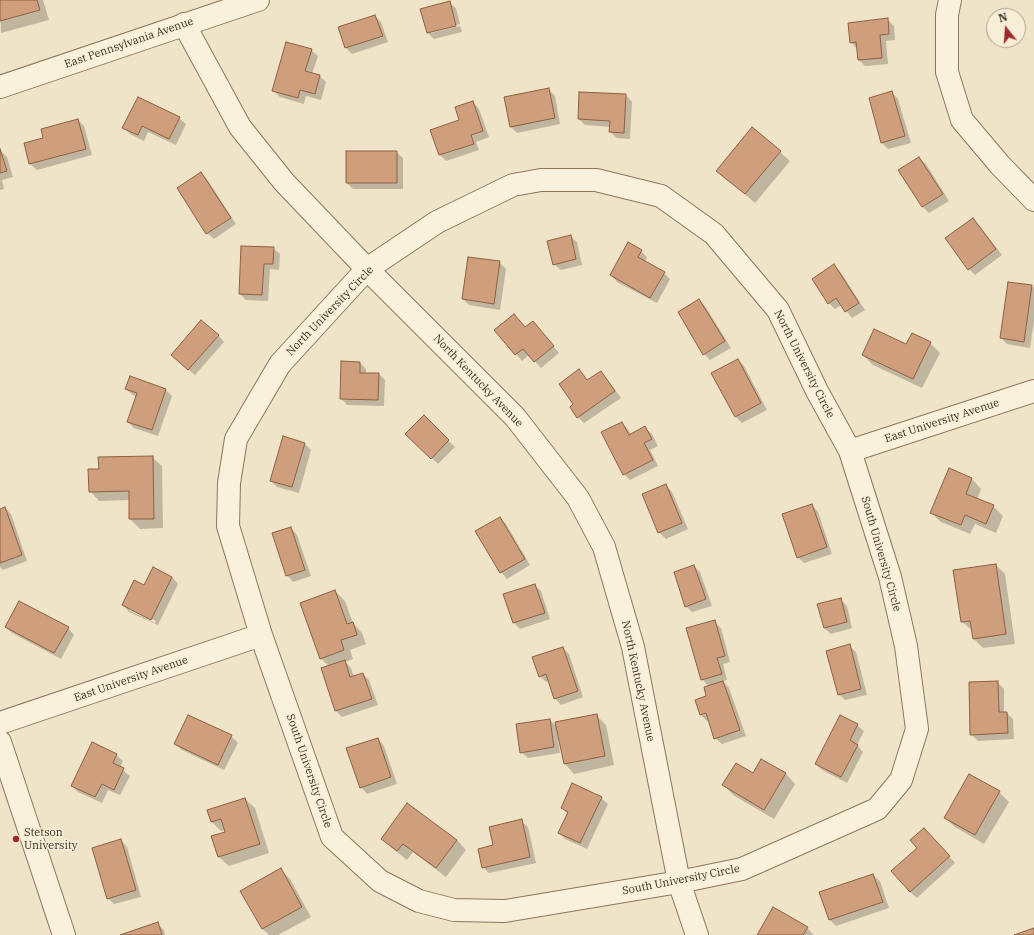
<!DOCTYPE html>
<html>
<head>
<meta charset="utf-8">
<style>
	body { margin:0 }
	#map { position:relative; width:1034px; height:935px; overflow:hidden; background:#f0e4c8; font-family:"IBM Plex Serif",serif }
	canvas { display:block }
	.north { position:absolute; left:986px; top:8px; width:40px; height:40px; box-sizing:border-box; background:#f7eed8; border:1px solid #ada18e; border-radius:50%; rotate:343deg; font-size:11px; font-weight:700; line-height:16px; text-align:center; color:#3d2e20 }
	.north::after { content:''; display:block; margin:auto; width:14px; height:18px; background:#9e2a2b; clip-path:polygon(50% 0,100% 100%,50% 72%,0 100%) }
</style>
</head>
<body>
<div id="map">
<canvas width="1034" height="935"></canvas>
<div class="north">N</div>
</div>
<script>
const ctx = document.querySelector('canvas').getContext('2d');
ctx.lineJoin = 'round';
function fillPath(path, color) { ctx.fillStyle = color; ctx.fill(path, 'evenodd'); }
const poly = rows => new Path2D(rows.map(r => 'M' + r).join(''));
function trace(path, color, width, dash) { ctx.strokeStyle = color; ctx.lineWidth = width; ctx.lineCap = dash ? 'butt' : 'round'; ctx.setLineDash(dash || []); ctx.stroke(path); }
function drawText(font, color, halo, rows, align = 'center') {
  ctx.font = font + ' "IBM Plex Serif",serif'; ctx.lineWidth = 3; ctx.setLineDash([]); ctx.textBaseline = 'middle'; ctx.strokeStyle = halo; ctx.fillStyle = color; for (const [text, x, y, turn = 0] of rows) {
    ctx.save(); ctx.translate(x, y); ctx.rotate((+turn || 0) * Math.PI / 180); ctx.textAlign = isNaN(turn) ? turn : align; if (halo) ctx.strokeText(text, 0, 0); ctx.fillText(text, 0, 0); ctx.restore();
  }
}
fillPath(poly([
	[0,0,43,0,49,20,1,33],
	[449,2,456,8,460,24,431,31,431,33,460,26,462,32,434,39,428,33],
	[375,16,381,22,388,42,352,54,346,48,339,28],
	[887,19,894,26,895,40,886,41,888,64,865,66,859,60,857,49,851,42],
	[311,50,318,56,312,74,320,76,326,82,321,100,306,96,304,104,280,97,274,91],
	[548,89,555,96,560,124,517,133,510,126],
	[892,92,898,99,911,143,888,149,882,143,870,99],
	[580,93,626,95,632,102,630,139,617,138,610,132,611,127,585,125,579,119],
	[473,102,479,109,489,137,476,142,479,150,446,161,440,155,431,131,460,121],
	[179,118,186,124,176,145,148,132,144,141,130,134,124,128],
	[78,120,84,126,92,155,37,170,30,164,25,144,44,138],
	[0,150,7,157,13,177,2,180,4,189,0,190],
	[396,152,403,158,403,189,353,189,347,183],
	[780,152,790,161,755,203,718,171],
	[919,158,926,164,949,201,929,213,923,207,900,171],
	[201,173,207,179,236,224,214,239,207,233],
	[973,219,979,225,1002,255,975,275,969,269],
	[570,236,577,242,582,265,561,270,554,264],
	[273,248,280,254,279,270,270,269,268,301,246,300,240,294],
	[641,251,647,257,645,262,664,273,670,279,657,303,617,282,611,275],
	[499,262,506,269,500,310,469,305,463,299],
	[834,265,840,271,865,310,852,318,842,305,835,309,829,303],
	[1032,286,1034,288,1034,321,1030,348,1007,344,1001,338],
	[699,300,705,306,731,348,710,360,704,354],
	[514,315,526,328,533,322,559,353,541,368,529,355,522,361,496,330],
	[218,335,224,342,195,375,178,361],
	[930,343,940,353,922,388,873,365,863,355,907,346],
	[738,360,744,366,767,410,742,423,735,416],
	[360,363,366,369,366,374,379,374,385,380,384,406,347,405,341,398],
	[579,371,588,381,601,372,607,379,621,398,584,423,578,417,575,404],
	[130,377,166,390,172,396,158,436,134,428,128,422,136,396,133,395,126,389],
	[424,417,455,447,438,464,407,434],
	[621,423,628,429,631,435,645,428,652,434,658,446,650,450,658,466,630,480,624,474],
	[305,444,311,450,299,493,277,487,271,481],
	[152,457,162,466,163,528,140,529,130,519,130,500,99,501,90,491,100,470],
	[949,470,972,479,981,489,977,500,993,506,1003,516,996,533,975,524,970,534,941,522,931,513],
	[666,485,672,492,688,529,666,539,659,532],
	[812,505,818,512,832,554,804,563,798,557],
	[5,508,11,514,27,561,3,570,0,567,0,510],
	[500,518,506,524,530,565,507,579,501,572,477,532],
	[291,528,297,535,311,576,293,582,287,575],
	[996,565,1005,574,1015,644,983,648,974,639,973,631,962,622],
	[694,566,700,572,712,606,692,612,686,606],
	[172,577,178,584,158,625,129,612,123,605,145,586],
	[129,608,156,621,155,623,129,610],
	[534,585,541,591,550,619,520,629,514,623,505,595],
	[335,591,345,601,353,623,362,633,366,644,350,650,353,659,345,662,351,668,354,677,363,674,369,680,378,705,342,717,336,711,329,666,320,658],
	[840,599,847,606,852,628,831,634,824,628],
	[714,622,721,628,730,662,723,664,727,680,723,681,729,688,746,736,722,744,715,738,709,720,707,721,701,715,708,696,709,687,702,679],
	[6,627,68,628,74,635,61,659,12,633],
	[849,646,856,652,867,695,845,700,839,694],
	[563,648,569,654,583,697,561,705,555,698,549,681,546,682,540,676],
	[997,682,1004,689,1004,713,1007,713,1013,719,1014,739,978,741,971,734],
	[596,715,606,725,614,765,574,774,565,764,560,739,558,740,560,753,528,758,521,752,550,720,557,727],
	[189,716,231,736,238,743,224,770,182,750,175,744],
	[857,725,864,731,857,745,863,752,847,783,822,770,816,764],
	[378,739,384,746,397,784,367,794,361,787],
	[116,755,123,761,120,768,130,776,120,795,108,790,102,803,78,792,72,786],
	[762,760,786,774,795,784,774,819,733,795,724,785,753,774],
	[999,792,1009,802,984,844,955,827,945,818],
	[601,798,608,804,587,849,565,839,559,833,568,814,562,808],
	[245,799,255,808,269,853,229,866,219,857,213,837,226,832,225,830,221,831,211,821],
	[521,821,528,827,536,863,489,873,483,867,494,846],
	[930,835,955,863,917,898,910,892,918,848],
	[382,839,457,840,466,850,446,877,413,852,407,860,392,848],
	[121,840,127,847,141,897,114,904,108,898],
	[281,870,290,879,311,917,278,935,269,935,263,929,242,892],
	[873,875,880,881,889,908,836,926,830,920,821,893],
	[157,923,164,930,165,935,122,935],
	[807,928,814,935,758,935]
]), '#0003');
const building = poly([
	[0,0,37,0,40,10,0,21,0,0],
	[450,1,456,26,427,33,420,9,450,1],
	[375,15,383,36,345,48,338,27,375,15],
	[888,18,889,34,880,35,882,58,858,60,856,42,850,43,848,23,888,18],
	[286,42,312,49,305,71,320,75,315,94,300,90,298,98,272,91,286,42],
	[549,88,555,118,510,127,504,97,549,88],
	[892,91,905,136,881,143,869,98,892,91],
	[579,92,626,94,624,133,609,132,610,121,578,119,579,92],
	[138,97,180,117,169,139,142,126,138,135,122,128,138,97],
	[473,101,483,131,471,135,474,144,439,155,430,130,459,120,455,107,473,101],
	[78,119,86,149,29,164,24,143,43,138,41,129,78,119],
	[752,127,781,151,745,194,716,171,752,127],
	[0,149,7,171,0,173,0,149],
	[346,151,397,151,397,183,346,183,346,151],
	[919,157,943,194,922,207,898,170,919,157],
	[201,172,231,218,206,234,177,188,201,172],
	[973,218,996,249,968,270,945,238,973,218],
	[571,235,576,259,553,265,547,241,571,235],
	[628,242,642,250,638,257,665,272,650,298,610,275,628,242],
	[241,246,274,247,273,264,264,264,262,295,239,294,241,246],
	[468,257,500,261,494,304,462,299,468,257],
	[834,264,859,303,845,312,836,298,828,304,812,279,834,264],
	[1008,282,1032,285,1024,342,1000,338,1008,282],
	[699,299,725,341,703,355,678,312,699,299],
	[514,314,525,327,533,321,554,346,534,362,523,349,515,355,494,330,514,314],
	[201,320,219,335,188,370,171,355,201,320],
	[874,329,906,344,912,333,931,342,913,379,862,355,874,329],
	[738,359,761,403,735,417,711,373,738,359],
	[341,361,360,362,360,373,379,373,378,400,340,399,341,361],
	[579,369,587,380,601,371,615,391,577,418,570,407,573,404,559,384,579,369],
	[130,376,166,389,152,430,127,422,137,393,125,389,130,376],
	[424,415,449,440,431,459,405,434,424,415],
	[622,422,629,435,645,426,652,439,644,443,653,460,623,475,601,432,622,422],
	[283,436,305,443,292,487,270,481,283,436],
	[153,456,154,519,129,519,129,491,89,492,88,469,99,469,98,457,153,456],
	[949,468,972,478,966,494,994,505,986,524,965,515,961,525,930,513,949,468],
	[666,484,682,523,658,533,642,494,666,484],
	[812,504,827,547,797,558,782,514,812,504],
	[5,507,22,555,0,563,0,509,5,507],
	[500,517,525,559,500,573,475,531,500,517],
	[291,527,305,570,286,576,272,533,291,527],
	[996,564,1006,634,973,639,970,621,961,622,953,570,996,564],
	[694,565,706,599,685,607,674,572,694,565],
	[153,567,172,577,151,620,122,605,134,580,144,585,153,567],
	[535,584,545,613,513,623,503,594,535,584],
	[335,590,347,624,353,622,357,635,341,640,344,650,320,659,300,603,335,590],
	[841,598,847,622,824,628,817,604,841,598],
	[19,601,69,627,54,653,5,627,19,601],
	[715,620,725,656,717,658,722,674,701,680,686,628,715,620],
	[850,644,861,689,838,695,826,651,850,644],
	[563,647,578,691,554,699,546,674,539,677,532,657,563,647],
	[345,660,350,677,363,673,372,699,335,711,321,668,345,660],
	[723,681,740,730,714,739,706,713,700,715,695,700,706,696,704,687,723,681],
	[998,681,999,712,1007,712,1008,733,970,735,969,682,998,681],
	[597,714,605,756,564,764,555,722,597,714],
	[188,715,232,735,218,765,174,744,188,715],
	[840,715,858,724,850,740,858,745,841,777,815,764,840,715],
	[550,719,554,747,520,753,516,724,550,719],
	[378,738,391,777,360,788,346,748,378,738],
	[92,742,117,754,113,763,124,768,114,790,102,784,95,797,71,786,92,742],
	[761,759,786,773,764,810,722,785,736,763,753,773,761,759],
	[969,774,1000,791,975,835,944,818,969,774],
	[572,783,602,797,580,843,558,833,568,812,561,808,572,783],
	[245,798,260,844,218,857,211,836,225,832,221,819,211,822,207,810,245,798],
	[407,803,457,840,436,868,403,844,397,851,381,839,407,803],
	[522,819,530,857,482,868,478,849,493,845,489,827,522,819],
	[924,828,950,856,910,892,891,871,917,848,910,840,924,828],
	[121,839,136,890,107,899,92,848,121,839],
	[281,868,302,907,262,929,240,891,281,868],
	[873,874,883,902,829,920,819,892,873,874],
	[773,907,808,927,803,935,757,935,773,907],
	[158,922,162,935,120,935,158,922],
	[1034,928,1034,935,1014,935,1034,928]
]);
fillPath(building, '#cf9f7d');
trace(building, '#8d5f41', 1);
const minor = poly([
	[184,24,240,127,284,182,367,269,515,417,578,498,604,547,633,647,679,882,697,935],
	[541,180,596,180,661,196,714,234,778,310,817,391,850,451,890,577,906,646,917,729,901,780,877,809,742,869,679,882,505,911,454,910,419,901,380,881,332,837,261,635,228,526,229,483,236,439,280,364,367,269,437,222,513,185,541,180],
	[850,451,1034,391],
	[0,723,261,635]
]);
const tertiary = poly([
	[950,0,947,15,947,72,962,120,1000,165,1034,200],
	[0,87,258,0],
	[0,742,64,935]
]);
trace(minor, '#8d765c', 24);
trace(tertiary, '#8d765c', 24);
trace(minor, '#faf1dc', 22);
trace(tertiary, '#faf1dc', 22);
for (const [x, y, r, color] of [
	[16,839,4,"#9e2a2b"]
]) { const dot = new Path2D(); dot.arc(x, y, r, 0, 2 * Math.PI); ctx.fillStyle = color; ctx.fill(dot); trace(dot, '#f7eed8', 1.5); }
drawText('11px', '#3d2e20', '#f7eed8', [
	["East Pennsylvania Avenue",129,43,-19],
	["North University Circle",330,311,-46],
	["North University Circle",804,364,63],
	["North Kentucky Avenue",478,381,46],
	["East University Avenue",942,421,-18],
	["South University Circle",881,554,74],
	["East University Avenue",131,679,-19],
	["North Kentucky Avenue",638,681,78],
	["South University Circle",309,771,71],
	["South University Circle",681,880,-11]
]);
drawText('11px', '#3d2e20', '#f7eed8', [
	["Stetson",24,833],
	["University",24,846]
], 'left');
</script>
</body>
</html>
